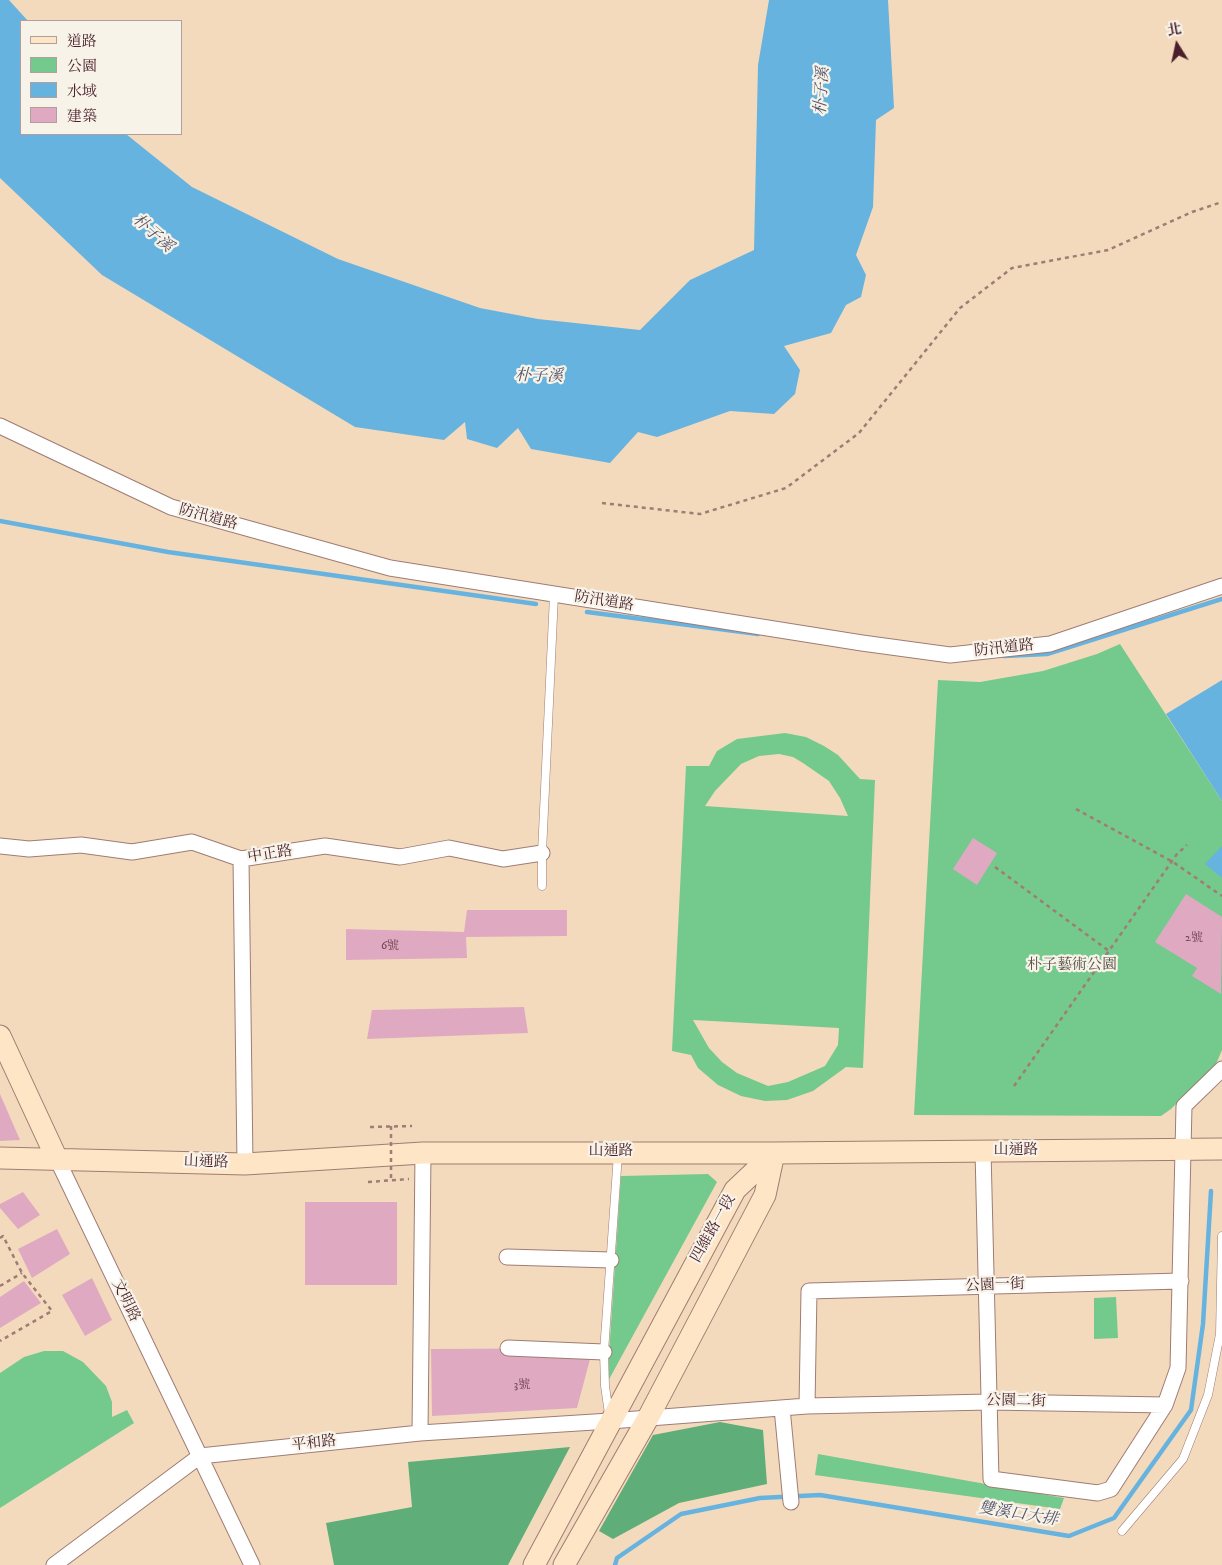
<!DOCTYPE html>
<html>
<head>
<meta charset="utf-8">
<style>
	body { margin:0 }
	#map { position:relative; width:1222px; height:1565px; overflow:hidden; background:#f4dabd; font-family:"IM FELL DW Pica","Noto Serif TC",serif }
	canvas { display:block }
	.legend { position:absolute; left:20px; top:20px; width:162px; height:115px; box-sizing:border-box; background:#f7f3e8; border:1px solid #b29e9c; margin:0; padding:6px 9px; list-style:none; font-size:15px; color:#4a1f2b }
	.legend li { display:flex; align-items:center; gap:10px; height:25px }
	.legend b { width:25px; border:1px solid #b29e9c }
	.north { position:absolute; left:1152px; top:20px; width:50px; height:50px; -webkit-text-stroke:4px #f7f3e8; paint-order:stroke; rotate:350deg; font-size:14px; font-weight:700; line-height:20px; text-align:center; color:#4a1f2b }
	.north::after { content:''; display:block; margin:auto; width:18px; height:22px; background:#4a1f2b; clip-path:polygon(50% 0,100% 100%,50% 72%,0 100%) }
</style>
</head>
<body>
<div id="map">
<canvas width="1222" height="1565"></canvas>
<ul class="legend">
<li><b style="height:6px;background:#fee5c5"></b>道路</li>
<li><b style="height:14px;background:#74c98d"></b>公園</li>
<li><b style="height:14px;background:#67b3e0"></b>水域</li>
<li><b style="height:14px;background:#dfaac1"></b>建築</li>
</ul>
<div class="north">北</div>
</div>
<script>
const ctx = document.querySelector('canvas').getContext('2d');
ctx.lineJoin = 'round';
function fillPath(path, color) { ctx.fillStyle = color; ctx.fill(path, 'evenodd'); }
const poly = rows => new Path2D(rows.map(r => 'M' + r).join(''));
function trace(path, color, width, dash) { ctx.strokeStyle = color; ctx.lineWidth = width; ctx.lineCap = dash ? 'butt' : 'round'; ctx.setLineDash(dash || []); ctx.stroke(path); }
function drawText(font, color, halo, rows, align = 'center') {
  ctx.font = font + ' "IM FELL DW Pica","Noto Serif TC",serif'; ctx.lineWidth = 4.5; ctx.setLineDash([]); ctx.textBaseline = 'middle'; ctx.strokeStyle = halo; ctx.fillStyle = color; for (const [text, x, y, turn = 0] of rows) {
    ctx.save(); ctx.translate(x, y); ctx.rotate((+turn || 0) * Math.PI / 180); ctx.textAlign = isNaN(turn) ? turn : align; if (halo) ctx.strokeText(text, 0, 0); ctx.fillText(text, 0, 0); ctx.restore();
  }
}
fillPath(poly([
	[1120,644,1222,801,1222,1050,1216,1064,1171,1109,1161,1116,914,1115,938,680,980,682,1043,671,1097,654],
	[785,733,806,737,824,746,838,755,860,779,875,780,863,1068,846,1067,813,1091,787,1100,765,1101,741,1096,718,1085,698,1068,691,1055,672,1051,686,766,709,766,717,751,737,739],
	[779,754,793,757,803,763,829,781,840,798,848,816,705,806,715,791,741,764,759,756],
	[693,1020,839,1028,838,1045,825,1066,788,1082,768,1086,737,1073,722,1062,709,1048],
	[708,1174,717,1182,607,1383,621,1176],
	[1116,1297,1118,1338,1094,1339,1094,1298],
	[44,1351,63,1351,83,1362,106,1386,112,1402,112,1417,127,1410,134,1423,0,1508,0,1373,24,1357],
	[818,1454,1064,1498,1060,1509,815,1475]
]), '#74c98d');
fillPath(poly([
	[720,1422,763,1430,767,1484,679,1503,613,1539,599,1531,653,1435],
	[570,1447,508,1565,334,1565,326,1523,412,1507,408,1462]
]), '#5fad78');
fillPath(poly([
	[0,0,9,0,28,21,21,21,21,134,126,134,192,187,338,259,480,308,538,319,640,330,690,280,754,250,758,65,769,0,888,0,894,108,876,120,873,207,856,255,866,275,861,297,846,305,831,333,784,346,800,370,795,394,774,414,730,411,657,437,638,432,610,463,531,449,518,428,497,448,467,439,465,422,444,440,355,427,102,275,0,178],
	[1222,680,1222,801,1166,714],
	[1222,846,1222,878,1205,864]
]), '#67b3e0');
trace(poly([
	[0,521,168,552,536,604],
	[587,612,758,634],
	[1004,656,1047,654,1222,599],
	[615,1565,617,1558,681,1514,760,1498,820,1495,1069,1536,1114,1518,1191,1410,1203,1324,1211,1191]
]), '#67b3e0', 4.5);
fillPath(poly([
	[973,838,997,853,977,885,953,869],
	[1186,894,1222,917,1221,994,1192,976,1197,968,1155,942],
	[467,910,567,910,567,936,466,937,467,958,346,960,346,929,464,932],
	[524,1007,528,1033,367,1039,372,1010],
	[0,1094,20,1140,0,1141],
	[23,1192,40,1215,18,1229,0,1208,0,1204],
	[305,1202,397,1202,397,1285,305,1285],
	[57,1229,70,1254,32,1278,18,1249],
	[92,1278,112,1320,85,1336,62,1295],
	[24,1281,41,1303,0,1328,0,1297],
	[593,1348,577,1408,432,1416,431,1349]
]), '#dfaac1');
const lane = poly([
	[542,886,542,853,554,595],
	[609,1414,605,1386,604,1352,618,1154],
	[1122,1531,1183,1459,1208,1395,1220,1334,1222,1236]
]);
const street = poly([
	[0,426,171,507,390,568,862,643,950,655,1050,644,1222,586],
	[0,846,29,849,81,845,132,852,192,842,241,859,325,846,400,857,449,848,503,859,542,853],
	[241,859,245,1164],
	[983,1151,991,1479,1098,1493,1111,1489,1165,1405],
	[57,1159,252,1565],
	[507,1257,611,1260],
	[508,1348,604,1352],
	[807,1406,809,1291,1181,1281],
	[782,1408,791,1502],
	[420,1433,423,1153],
	[54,1565,200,1456,420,1433,610,1421,807,1406,989,1402,1165,1405,1178,1368,1184,1106,1222,1069]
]);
const secondary = poly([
	[0,1036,57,1159],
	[0,1158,245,1164,423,1153,774,1153,1222,1149],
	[534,1565,735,1190,774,1153],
	[564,1565,648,1418,765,1195,774,1153]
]);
trace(lane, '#9f7c74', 9);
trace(street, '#9f7c74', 17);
trace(secondary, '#9f7c74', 23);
trace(poly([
	[602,503,700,514,786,488,859,433,960,308,1012,268,1108,250,1192,212,1222,202],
	[1076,809,1173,862,1222,896],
	[995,867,1109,951],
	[1014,1086,1177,854,1187,845],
	[370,1127,412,1126],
	[368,1182,409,1179],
	[0,1238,3,1236,22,1273,52,1311,0,1341],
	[0,1286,22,1273]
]), '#9f7c74', 2.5, [4, 4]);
trace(lane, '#fff', 8);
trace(street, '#fff', 15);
trace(secondary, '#fee5c5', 21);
trace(poly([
	[391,1126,391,1180]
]), '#9f7c74', 2.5, [4, 4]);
drawText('12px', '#6f4250', null, [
	["2號",1194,939],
	["6號",390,947],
	["3號",522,1386]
]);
drawText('15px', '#4a1f2b', '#f7f3e8', [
	["防汛道路",208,518,15],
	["防汛道路",604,602,9],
	["防汛道路",1004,649,-6],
	["中正路",270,855,-9],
	["山通路",1016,1151],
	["山通路",611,1152],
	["山通路",206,1163,2],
	["四維路一段",714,1229,-61],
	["公園一街",995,1286,-2],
	["文明路",125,1301,64],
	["公園二街",1016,1402,1],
	["平和路",314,1444,-6]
]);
drawText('15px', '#575248', '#f7f3e8', [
	["朴子藝術公園",1072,966]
]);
drawText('italic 16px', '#54536a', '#f7f3e8', [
	["朴子溪",823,91,-86],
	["朴子溪",152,234,42],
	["朴子溪",539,377,1],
	["雙溪口大排",1018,1515,9]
]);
</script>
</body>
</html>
